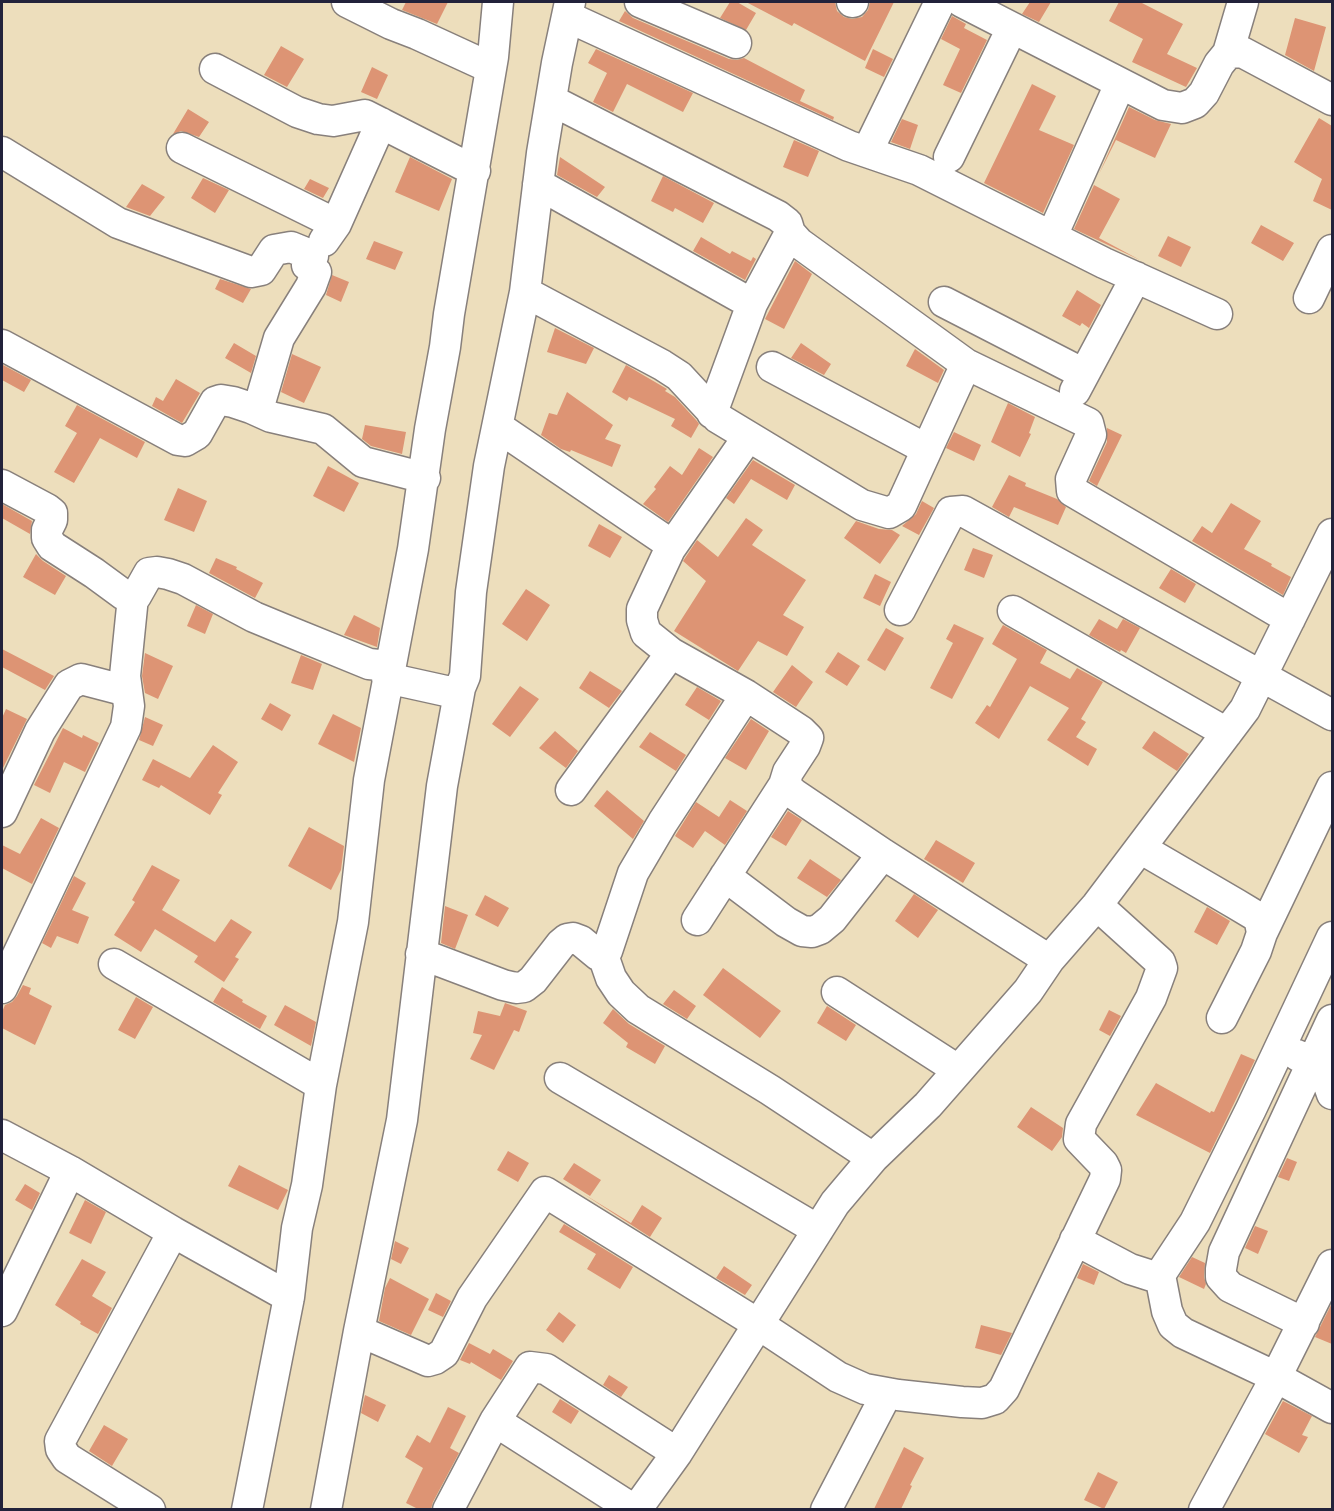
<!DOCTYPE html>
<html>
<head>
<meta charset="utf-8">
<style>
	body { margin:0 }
	#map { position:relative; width:1334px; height:1511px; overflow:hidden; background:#eddebc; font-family:Sriracha,sans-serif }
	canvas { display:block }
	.frame { position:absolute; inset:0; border:3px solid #22223b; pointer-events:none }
</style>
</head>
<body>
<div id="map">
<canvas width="1334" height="1511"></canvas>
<div class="frame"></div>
</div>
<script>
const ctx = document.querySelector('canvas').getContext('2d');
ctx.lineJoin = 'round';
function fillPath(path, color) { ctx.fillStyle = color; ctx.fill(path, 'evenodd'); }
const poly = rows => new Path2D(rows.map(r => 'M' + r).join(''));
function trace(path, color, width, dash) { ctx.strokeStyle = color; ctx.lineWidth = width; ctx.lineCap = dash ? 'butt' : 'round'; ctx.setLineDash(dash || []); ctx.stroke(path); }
fillPath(poly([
	[406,2,448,2,437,24,402,10],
	[730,2,737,2,756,13,746,30,720,18],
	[746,2,835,2,837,11,844,17,852,19,862,17,868,10,870,2,894,2,865,61,794,23,792,26],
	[1030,2,1051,2,1039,22,1022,14],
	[1119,2,1140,2,1183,24,1167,54,1197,68,1186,87,1132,62,1143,39,1109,21],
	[625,11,633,18,729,59,737,60,744,58,784,79,805,90,800,101,834,117,833,120,619,21],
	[952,16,966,24,964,28,987,40,961,93,943,85,960,49,941,39],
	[1295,18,1326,27,1314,71,1285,55],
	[281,46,304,59,287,87,264,75],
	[596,49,693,93,683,112,627,84,613,112,593,102,607,73,588,63],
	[873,49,893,59,884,77,865,68],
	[372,67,388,75,377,99,361,92],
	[1032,84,1056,96,1039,130,1074,145,1043,213,984,183],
	[1129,107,1155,120,1171,124,1155,158,1116,140,1099,174],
	[188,109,209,122,199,137,181,131,173,134],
	[1319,118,1332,126,1332,210,1313,201,1322,179,1294,162],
	[902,119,918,125,910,149,891,142],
	[794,140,819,151,808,177,783,167],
	[410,157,452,179,439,211,395,192],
	[560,157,605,187,597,197,557,175],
	[663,176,714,203,703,223,675,208,673,212,651,201],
	[203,178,229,190,215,213,191,198],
	[310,179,329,188,323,198,304,189],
	[142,184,165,197,150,216,126,207],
	[1094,185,1120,199,1099,238,1140,260,1074,229],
	[1261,225,1294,243,1283,261,1251,243],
	[1168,236,1191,247,1181,267,1158,256],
	[701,237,730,254,732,251,751,261,753,257,756,259,745,280,693,251],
	[374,241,403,252,395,270,366,259],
	[795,261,812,274,784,329,765,319],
	[332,275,349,282,341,302,326,295],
	[220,279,251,289,243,303,215,289],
	[1077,290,1101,305,1089,328,1082,323,1080,326,1062,316],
	[555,328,594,348,586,364,547,352],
	[234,343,256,356,251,373,225,358],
	[801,343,831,364,824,375,791,358],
	[915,349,944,370,938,383,906,366],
	[292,354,321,367,304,403,281,392],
	[3,365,31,380,24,392,2,380],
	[626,365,667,389,665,391,675,397,697,421,699,424,691,438,671,426,675,419,629,397,627,401,612,392],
	[176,379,200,393,182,423,152,406,156,397,163,401],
	[567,392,613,425,605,439,621,445,612,467,571,450,570,452,561,449,541,435,549,413,557,415],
	[1008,403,1035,417,1029,433,1031,434,1020,457,991,442],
	[77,405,145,442,137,458,100,438,74,483,54,472,77,433,65,426],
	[365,425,406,432,402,454,371,446,362,439],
	[1107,428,1122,435,1097,486,1089,481,1107,442],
	[954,432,981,445,974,461,946,448],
	[699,448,713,457,668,522,643,504,656,489,654,487,670,466,682,475],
	[753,460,795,485,787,500,751,479,734,504,726,498],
	[328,466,359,483,344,512,313,496],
	[1009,475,1026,483,1025,486,1057,499,1066,507,1058,525,1014,507,1009,517,992,507],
	[178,488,207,501,194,532,164,520],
	[922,501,934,508,919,535,902,526,916,514],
	[1231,503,1261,521,1244,549,1272,564,1271,566,1291,577,1283,595,1192,541,1202,526,1212,533],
	[2,504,32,521,30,534,2,518],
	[746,518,763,530,752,545,806,580,783,615,804,627,787,656,758,641,738,671,674,631,706,581,683,561,697,540,718,557],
	[856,521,879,529,892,530,900,535,880,564,844,538],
	[599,524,622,537,610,558,588,546],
	[973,548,993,555,984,578,964,570],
	[36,554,43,561,66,576,55,595,23,577],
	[216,558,237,567,236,569,263,583,255,598,209,573],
	[1171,569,1196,584,1185,603,1159,588],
	[875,574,891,582,880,606,863,598],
	[526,589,550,605,527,641,502,624],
	[196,605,213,614,205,634,187,626],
	[354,615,380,628,377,647,344,635],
	[1099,619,1117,629,1123,619,1140,628,1126,653,1121,650,1120,652,1089,635],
	[954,624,984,638,952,699,930,688,953,643,946,639],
	[1003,625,1047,650,1040,663,1070,679,1077,668,1103,682,1081,719,1086,722,1076,737,1097,749,1088,766,1047,740,1069,708,1030,686,999,739,975,723,987,705,990,707,1017,659,992,644],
	[886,628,904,638,885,671,867,660],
	[2,649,54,676,45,690,2,667],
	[838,652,860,666,847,686,825,672],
	[145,653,173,666,158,699,145,693,142,676],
	[301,655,322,664,313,690,291,683],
	[792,665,813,682,796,707,773,692],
	[590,671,622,691,609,708,579,688],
	[520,686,539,699,510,737,492,724],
	[697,687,721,701,709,720,685,705],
	[270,703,291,715,282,731,261,719],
	[6,709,27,719,3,768,2,767,2,718],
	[333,714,361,728,354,762,318,744],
	[145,717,163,725,153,746,139,740],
	[751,719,769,731,746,770,725,758],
	[63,728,82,738,83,735,99,743,85,772,64,762,50,793,34,785],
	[555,731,578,751,566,768,539,748],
	[1154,731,1189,754,1177,771,1142,748],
	[650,732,686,755,676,771,639,747],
	[213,745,238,762,218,793,222,795,210,815,161,785,159,788,142,780,153,759,190,778],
	[607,790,644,821,633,839,594,806],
	[730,800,747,811,725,845,705,831,693,848,675,836,696,802,719,817],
	[788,811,802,820,786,846,771,837],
	[41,818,59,828,32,884,2,868,2,845,20,854],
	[309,827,344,846,341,870,331,890,288,866],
	[936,840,975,863,963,883,924,859],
	[810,859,841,880,827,897,797,878],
	[152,865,180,880,162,910,215,942,231,919,252,932,235,957,239,959,224,982,194,962,198,956,155,929,141,952,114,935,135,902,132,900],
	[74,876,86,883,72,910,89,917,78,944,57,936,51,948,42,943],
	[914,894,938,910,918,938,895,921],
	[485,895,509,908,498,927,475,915],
	[445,906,468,915,455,949,441,943],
	[1207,907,1230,921,1217,945,1194,932],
	[723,968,781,1011,760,1038,703,995],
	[23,985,31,988,29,994,52,1006,35,1045,2,1028,2,1012,5,1005,12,1002,17,996],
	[222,987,243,1000,242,1002,267,1016,260,1029,213,1002],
	[674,990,696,1006,687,1019,663,1004],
	[136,997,153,1007,135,1039,118,1030],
	[505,1003,527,1011,519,1032,514,1030,494,1070,470,1059,482,1035,473,1033,478,1011,500,1016],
	[285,1005,316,1022,311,1046,274,1025],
	[827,1006,856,1025,846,1041,817,1023],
	[613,1009,629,1024,665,1046,655,1064,626,1047,628,1043,603,1023],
	[1109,1010,1121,1016,1110,1036,1099,1030],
	[1241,1054,1255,1060,1210,1153,1136,1115,1156,1083,1210,1113,1211,1111,1214,1112],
	[1031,1107,1063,1128,1062,1137,1052,1151,1017,1127],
	[508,1151,529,1163,518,1182,497,1170],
	[1287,1158,1297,1162,1289,1181,1278,1177],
	[574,1163,601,1180,590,1196,563,1179],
	[239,1165,288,1190,278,1210,228,1186],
	[25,1184,40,1193,32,1210,15,1200],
	[582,1193,631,1223,642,1205,662,1218,650,1237],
	[85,1200,106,1212,91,1244,69,1233],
	[564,1224,633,1267,620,1289,587,1269,596,1254,559,1232],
	[1255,1226,1268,1231,1258,1254,1245,1248],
	[395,1241,409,1248,401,1264,391,1259],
	[1192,1257,1205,1263,1204,1277,1206,1284,1204,1289,1179,1277],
	[82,1259,106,1272,92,1296,112,1308,98,1334,80,1324,81,1322,55,1305],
	[1083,1264,1099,1272,1094,1285,1077,1278],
	[724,1266,752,1285,745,1295,716,1278],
	[390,1278,429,1299,411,1335,379,1321,385,1288],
	[436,1293,451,1301,443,1317,428,1310],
	[1332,1303,1332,1344,1315,1337],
	[559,1312,576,1325,563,1343,546,1330],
	[981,1325,1012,1333,1001,1355,975,1348],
	[469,1343,490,1354,493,1349,513,1361,501,1380,471,1362,470,1364,460,1360],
	[609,1375,628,1387,621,1397,603,1385],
	[365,1395,386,1405,378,1422,361,1413],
	[560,1399,579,1411,571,1424,552,1412],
	[1283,1401,1312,1416,1302,1435,1308,1437,1299,1453,1265,1434],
	[448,1407,466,1416,450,1448,459,1453,433,1502,431,1509,418,1509,406,1503,423,1468,405,1457,417,1435,430,1443],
	[104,1425,128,1439,112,1466,89,1451],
	[904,1447,924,1458,910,1485,912,1486,901,1509,874,1509],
	[1098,1472,1118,1482,1104,1509,1084,1500]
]), '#dd9474');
const minor = poly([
	[347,2,391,24,417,34,491,68],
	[640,2,736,43],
	[852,2,853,2],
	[962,2,1163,105,1182,108,1195,103,1204,93,1219,64,1228,53,1242,52,1332,100],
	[568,17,849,146,919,170,1104,263,1217,314],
	[1228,53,1243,2],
	[215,69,297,112,318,119,333,121,365,115,475,171],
	[551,100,778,216,787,223,790,233,799,243,966,364,1088,423,1091,435,1071,479,1072,491,1290,619],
	[182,148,336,224],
	[2,152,118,223,251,272,261,270,274,250,291,247,313,256,307,265,316,272,311,286,279,338,259,406,251,408,271,417,323,429,363,462,425,478],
	[867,152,940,2],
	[949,157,1012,28],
	[538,184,752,304],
	[1056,227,1120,84],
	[324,241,336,224,381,123],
	[525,292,662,365,679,376,718,418,862,505,889,513,901,506,966,364],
	[1309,298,1332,250],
	[944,302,1084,374],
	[2,345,178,440,185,441,197,434,215,402,221,400,233,402,251,408],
	[772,367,926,449],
	[1075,391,1136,277],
	[712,413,752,304,790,233],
	[498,427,666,541,670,549,642,609,642,620,646,633,671,653,746,695,801,731,808,738,805,746,788,772,784,785,794,794,883,854,1049,960],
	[2,485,47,509,52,513,52,520,47,530,47,538,52,546,94,573,124,595,133,597,136,596,149,573,157,572,168,574,183,579,254,617,283,629,369,664,389,666],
	[670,549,748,437],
	[900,610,951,512,963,511,1332,715],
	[1013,611,1227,733],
	[387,678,455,693,460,688,465,676,471,592,489,466,525,292,542,153,557,63,570,2],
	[571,790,671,653],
	[2,812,40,731,69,685,81,679,127,691],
	[1140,848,1236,904,1256,916,1260,922,1262,933,1256,951,1222,1018],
	[725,876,786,922,802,931,812,932,820,929,832,919,883,854],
	[697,920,784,785],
	[1262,933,1332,787],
	[421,954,503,985,516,988,524,987,533,980,561,944,567,939,573,938,581,941,598,955,603,955,607,951,633,873,663,822,746,695],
	[603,955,611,978,621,993,638,1009,770,1090,873,1158],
	[114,964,321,1085],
	[2,988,126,727,129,706,125,676,133,597],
	[837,992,958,1070],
	[1297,1055,1324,1071,1332,1094],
	[560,1078,818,1230],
	[2,1135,70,1171,173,1232,289,1297],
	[1075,1240,1130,1269,1152,1276,1160,1275,1195,1222,1251,1109,1332,937],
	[1160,1275,1167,1311,1173,1325,1183,1333,1276,1377,1332,1408],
	[2,1311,70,1171],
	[1304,1323,1230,1287,1221,1277,1221,1269,1224,1252,1332,1020],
	[359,1331,428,1361,435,1359,444,1353,472,1298,545,1192,758,1324,838,1377,865,1389,898,1395,962,1402,982,1403,995,1399,1004,1389,1105,1179,1106,1170,1103,1164,1079,1139,1081,1124,1151,998,1162,968,1160,962,1097,905],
	[495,1421,634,1510],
	[150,1510,67,1458,61,1449,60,1441,173,1232],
	[247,1510,289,1297,297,1228,307,1185,321,1085,353,922,369,780,413,549,430,429,445,347,449,314,493,57,498,2],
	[326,1510,359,1331,402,1120,442,786,460,688],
	[448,1510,495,1421,530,1367,546,1369,677,1453],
	[636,1510,677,1453,835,1203,873,1158,928,1105,1028,991,1049,960,1097,905,1245,709,1332,534],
	[826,1510,887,1393],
	[1204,1510,1276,1377,1332,1265]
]);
trace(minor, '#88807c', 33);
trace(minor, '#fff', 30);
</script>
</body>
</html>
